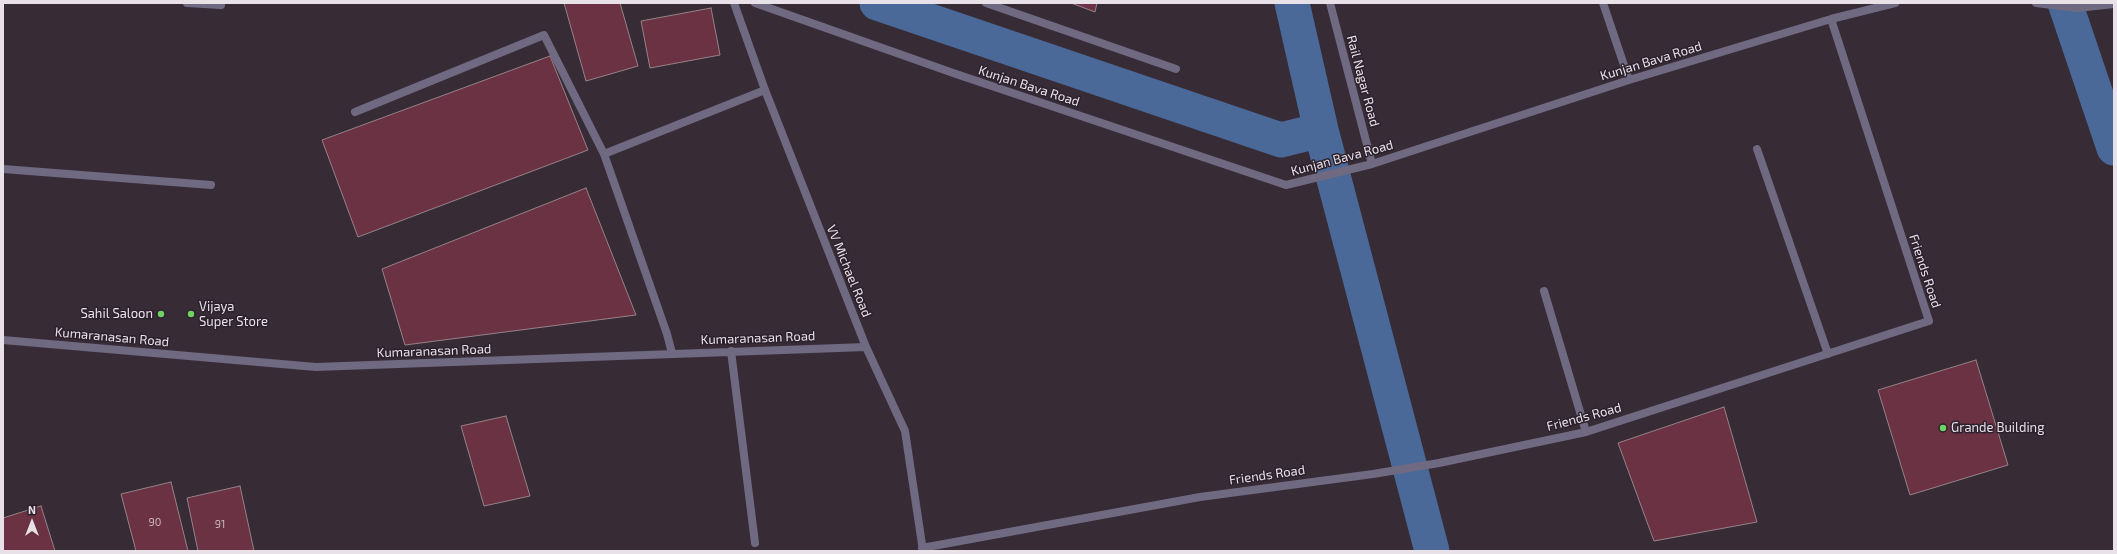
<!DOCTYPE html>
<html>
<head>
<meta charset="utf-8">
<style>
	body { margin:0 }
	#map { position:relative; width:2117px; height:554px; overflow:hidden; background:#372b36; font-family:"Exo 2",sans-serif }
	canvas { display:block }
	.frame { position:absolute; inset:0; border:4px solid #e8e1e8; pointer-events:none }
	.north { position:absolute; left:12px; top:502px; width:40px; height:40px; -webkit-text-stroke:3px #2c212c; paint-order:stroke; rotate:0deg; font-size:11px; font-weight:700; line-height:16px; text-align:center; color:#e8e1e8 }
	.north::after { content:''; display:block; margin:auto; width:14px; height:18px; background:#e8e1e8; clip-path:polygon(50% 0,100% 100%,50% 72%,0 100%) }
</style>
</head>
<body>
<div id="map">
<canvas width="2117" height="554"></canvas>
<div class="frame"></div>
<div class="north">N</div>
</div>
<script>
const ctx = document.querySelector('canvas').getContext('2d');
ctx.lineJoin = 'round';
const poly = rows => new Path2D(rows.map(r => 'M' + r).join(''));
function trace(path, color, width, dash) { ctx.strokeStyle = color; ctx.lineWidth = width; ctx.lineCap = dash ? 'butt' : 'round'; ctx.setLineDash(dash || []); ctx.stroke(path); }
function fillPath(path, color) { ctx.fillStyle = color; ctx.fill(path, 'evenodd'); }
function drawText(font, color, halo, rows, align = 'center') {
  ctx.font = font + ' "Exo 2",sans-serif'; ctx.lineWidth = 3; ctx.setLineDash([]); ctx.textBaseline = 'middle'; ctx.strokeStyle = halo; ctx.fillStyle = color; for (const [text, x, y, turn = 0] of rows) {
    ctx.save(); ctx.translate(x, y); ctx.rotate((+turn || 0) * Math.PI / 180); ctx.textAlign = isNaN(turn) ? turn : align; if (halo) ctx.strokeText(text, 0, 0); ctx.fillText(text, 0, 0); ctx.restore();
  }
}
trace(poly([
	[877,3,1281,140,1321,130],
	[1292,3,1321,130,1432,551],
	[2065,3,2114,148]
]), '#4a6998', 35);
const building = poly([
	[564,3,620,3,638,66,586,81,564,3],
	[1071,3,1097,3,1095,12,1071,3],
	[711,8,720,55,650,68,641,21,711,8],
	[550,56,588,150,358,237,322,140,550,56],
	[586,188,636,315,405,345,382,269,586,188],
	[1976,360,2008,465,1910,495,1878,390,1976,360],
	[1724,407,1757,522,1654,541,1618,443,1724,407],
	[506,416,530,496,484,506,461,426,506,416],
	[171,482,188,551,136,551,121,494,171,482],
	[240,486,254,551,198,551,187,498,240,486],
	[41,506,55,551,3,551,3,518,41,506]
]);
fillPath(building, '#6b3243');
trace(building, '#968287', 1);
trace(poly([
	[355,112,544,35,604,154,765,90],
	[604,154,667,334,672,353]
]), '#6f6a82', 8);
trace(poly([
	[187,3,221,5],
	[734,3,765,90,866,347,905,431,923,551],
	[755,3,956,74,1286,185,1372,164,1629,80,1831,19,1895,3],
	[986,3,1176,69],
	[1330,3,1372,164],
	[1603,3,1629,80],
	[2036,3,2077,8,2114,4],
	[1757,149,1828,354],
	[3,169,211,185],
	[1544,291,1586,432],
	[3,340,316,367,866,347],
	[731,351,755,543],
	[922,548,1200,497,1373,474,1439,463,1586,432,1929,321,1831,19]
]), '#6f6a82', 8);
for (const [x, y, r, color] of [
	[161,314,4,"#6dd362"],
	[191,314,4,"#6dd362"],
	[1943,428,4,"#6dd362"]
]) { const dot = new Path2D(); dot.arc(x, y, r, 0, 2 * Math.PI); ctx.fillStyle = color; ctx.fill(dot); trace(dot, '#2c212c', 1.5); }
drawText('11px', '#c9b5bf', null, [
	["90",155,522],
	["91",220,524]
]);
drawText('13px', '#e8e1e8', '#2c212c', [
	["Kunjan Bava Road",1651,61,-17],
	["Rail Nagar Road",1363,81,75],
	["Kunjan Bava Road",1029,86,18],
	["Kunjan Bava Road",1342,158,-15],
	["VV Michael Road",849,271,68],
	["Friends Road",1925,271,72],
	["Kumaranasan Road",112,337,5],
	["Kumaranasan Road",758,338,-2],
	["Kumaranasan Road",434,351,-2],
	["Friends Road",1584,417,-15],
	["Friends Road",1267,475,-8]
]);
drawText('13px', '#e8e1e8', '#2c212c', [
	["Vijaya",199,307],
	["Super Store",199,322],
	["Sahil Saloon",153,314,"right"],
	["Grande Building",1951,428]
], 'left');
</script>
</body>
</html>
